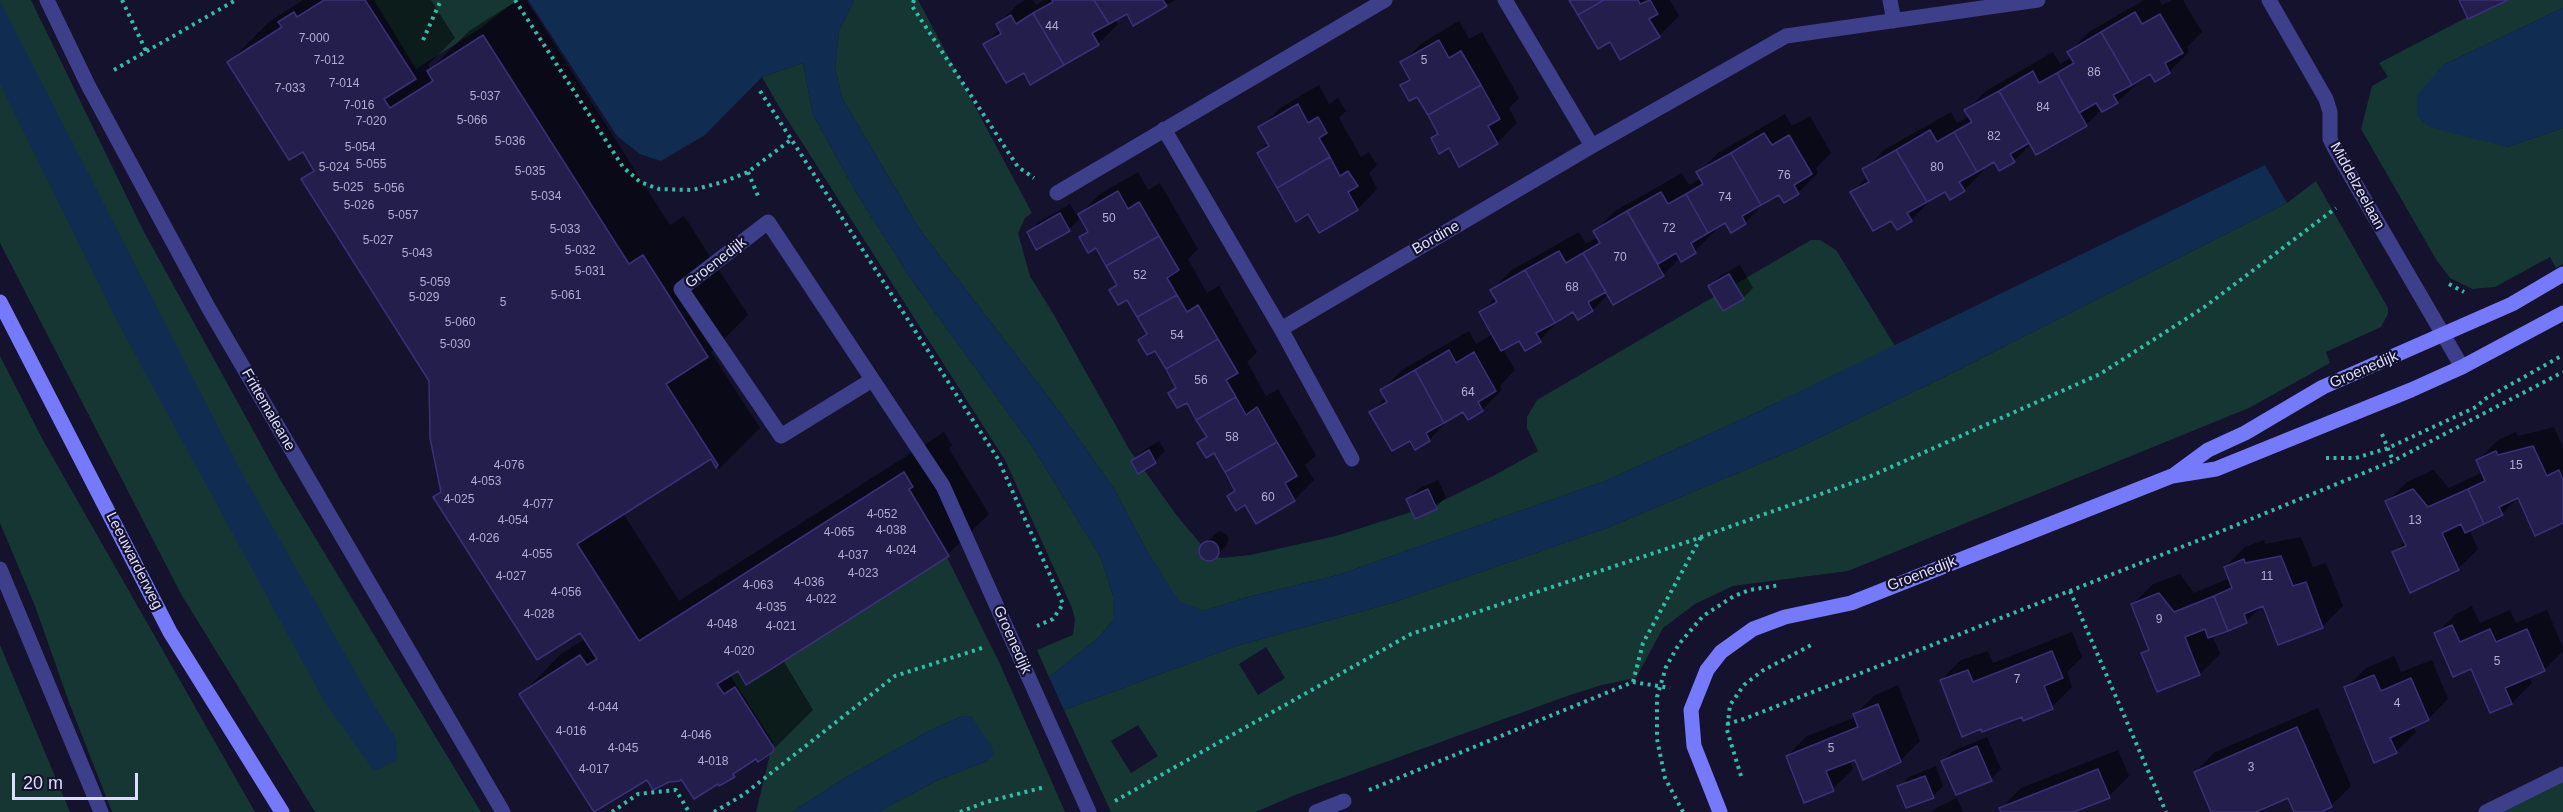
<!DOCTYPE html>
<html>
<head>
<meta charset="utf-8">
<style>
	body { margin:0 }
	#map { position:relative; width:2563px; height:812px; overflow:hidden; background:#14122c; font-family:Arial,sans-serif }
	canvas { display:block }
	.scale { position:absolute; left:12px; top:773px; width:126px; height:27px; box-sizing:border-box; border:3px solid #deddff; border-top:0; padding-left:8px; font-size:18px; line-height:21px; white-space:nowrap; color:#deddff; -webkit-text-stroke:4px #14122c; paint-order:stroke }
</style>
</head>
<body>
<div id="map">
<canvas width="2563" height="812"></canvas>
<div class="scale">20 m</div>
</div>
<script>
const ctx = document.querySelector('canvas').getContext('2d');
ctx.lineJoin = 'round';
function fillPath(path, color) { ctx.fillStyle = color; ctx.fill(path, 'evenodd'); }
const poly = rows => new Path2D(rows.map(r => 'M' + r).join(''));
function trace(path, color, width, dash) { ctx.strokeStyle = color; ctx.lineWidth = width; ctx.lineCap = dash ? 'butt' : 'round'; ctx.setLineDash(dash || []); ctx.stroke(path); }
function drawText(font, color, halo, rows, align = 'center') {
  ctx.font = font + ' Arial,sans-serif'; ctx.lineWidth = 4.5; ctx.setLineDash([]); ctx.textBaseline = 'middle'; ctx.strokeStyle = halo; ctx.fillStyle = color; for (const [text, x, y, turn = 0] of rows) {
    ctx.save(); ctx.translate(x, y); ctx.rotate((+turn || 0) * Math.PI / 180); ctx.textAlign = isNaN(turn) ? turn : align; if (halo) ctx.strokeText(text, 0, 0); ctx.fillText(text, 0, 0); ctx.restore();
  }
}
fillPath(poly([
	[0,0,31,0,143,230,281,481,481,812,315,812,181,594,0,243],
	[374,0,517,0,481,28,416,69],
	[854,0,918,0,1032,213,1025,218,1018,233,1030,276,1054,315,1129,449,1178,517,1210,555,1221,558,1250,555,1336,536,1436,504,1493,476,1538,451,1527,428,1527,417,1537,400,1811,240,1820,240,1836,250,1895,346,1747,417,1605,481,1338,575,1248,597,1203,611,1179,602,1147,551,1113,487,1056,407,920,230,842,98,835,68,839,31],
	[2500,0,2563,0,2563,8,2443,65,2507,147,2563,128,2563,264,2556,268,2550,257,2495,287,2472,289,2450,278,2437,261,2361,129,2372,86,2388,77,2379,63],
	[803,63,813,115,856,192,911,279,1032,446,1101,558,1113,596,1113,620,1098,638,1049,677,1037,650,1073,635,1075,619,1072,608,1005,460,778,105,762,77],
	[2316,181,2388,308,2388,314,2381,327,2326,352,2330,363,2249,408,1848,571,1733,586,1695,604,1663,628,1636,678,1602,685,1570,695,1295,795,1256,812,1111,812,1064,710,1236,646,1392,603,1607,528,1802,446,1948,375,2287,203],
	[1266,647,1285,678,1258,695,1239,664],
	[1138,725,1158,756,1131,773,1111,741],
	[0,356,44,442,255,812,112,812,70,705,35,606,0,523],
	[935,533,1000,664,1065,812,878,812,938,780,987,761,971,716,962,716,931,730,843,779,792,812,756,812,773,742,724,666],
	[0,645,70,812,0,812],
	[2563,779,2563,812,2494,812]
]), '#153632');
fillPath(poly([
	[528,0,854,0,839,31,835,68,842,98,920,230,1056,407,1113,487,1147,551,1179,601,1203,611,1248,597,1338,575,1605,481,1747,417,2265,165,2287,203,1948,375,1802,446,1607,528,1392,603,1236,646,1064,710,1049,677,1098,638,1113,620,1113,596,1101,558,1032,446,911,279,856,192,813,115,803,63,762,77,705,135,661,161,640,154,617,136],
	[0,1,243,475,373,703,396,739,397,760,374,771,324,701,119,325,0,84],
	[2563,8,2563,128,2507,147,2429,127,2417,116,2418,94,2443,65],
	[962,716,971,716,991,745,994,755,987,761,938,780,878,812,792,812,843,779,931,730]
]), '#102d51');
fillPath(poly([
	[303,0,431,0,455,38,428,65,431,69,469,31,518,0,526,0,670,225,684,216,748,315,711,352,760,428,719,469,711,457,623,513,679,601,944,432,952,445,949,449,989,514,948,554,783,660,813,710,772,751,756,757,720,784,682,777,658,785,521,695,561,654,585,639,580,631,435,497,442,490,431,380,302,180,314,168,303,150,229,62,269,22],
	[1025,0,1033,0,1036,5,1044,0,1175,0,1134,24,1127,12,1115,19,1118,24,1098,44,1024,71,985,45,1000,29,997,25,1017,5],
	[1571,0,1670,0,1679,16,1659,36,1610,40],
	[2144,0,2159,0,2162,5,2172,0,2183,0,2202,32,2187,47,2189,52,2169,72,2155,80,2151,72,2117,102,2102,109,2086,125,2031,144,2014,161,1995,160,1982,167,1984,170,1964,190,1945,190,1930,198,1931,200,1911,220,1892,219,1852,192,1868,177,1864,170,1884,150,1951,112,1957,123,1970,116,1966,111,1986,91,2053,52,2060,64,2072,57,2069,52,2089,32],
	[1459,21,1469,39,1482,32,1519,98,1509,108,1517,123,1497,143,1450,146,1432,139,1439,132,1418,94,1402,86,1410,77,1402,63,1422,43],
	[1319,85,1329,104,1338,98,1346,111,1339,118,1361,157,1369,152,1377,165,1369,173,1377,189,1358,209,1319,231,1308,212,1258,153,1269,142,1260,128,1280,108],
	[1785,114,1792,126,1810,116,1831,153,1816,168,1818,173,1798,193,1780,193,1765,201,1745,223,1726,221,1714,228,1715,231,1695,251,1681,260,1680,258,1663,275,1608,294,1593,310,1578,318,1574,310,1559,319,1560,320,1540,340,1520,339,1503,349,1515,370,1500,386,1502,390,1482,410,1464,410,1449,419,1429,440,1371,412,1386,397,1382,390,1402,370,1469,331,1476,344,1493,334,1481,312,1496,297,1492,290,1512,270,1579,232,1586,244,1598,237,1595,231,1615,211,1682,173,1689,185,1701,178,1698,173,1718,153],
	[1138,172,1148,190,1160,183,1198,249,1188,259,1207,293,1219,286,1257,352,1247,362,1266,396,1278,389,1316,455,1305,465,1314,480,1294,500,1246,503,1229,496,1236,489,1214,451,1199,443,1207,435,1187,401,1170,393,1177,386,1155,349,1140,340,1147,332,1128,298,1111,290,1118,283,1097,246,1081,237,1089,229,1080,214,1100,194],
	[1070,204,1079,219,1069,229,1028,233,1039,222],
	[1740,265,1753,288,1743,298,1710,286,1720,276],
	[2554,427,2563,448,2563,522,2519,497,2502,514,2469,529,2478,549,2458,569,2394,553,2405,541,2387,502,2407,482,2433,470,2449,488,2483,472,2478,460,2498,440,2516,432,2518,436],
	[1159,441,1165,451,1155,461,1133,461,1143,451],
	[1438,480,1446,497,1436,507,1408,499,1418,489],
	[1219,531,1226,534,1229,539,1226,546,1216,556,1210,559,1204,558,1201,553,1202,546],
	[2301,537,2313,567,2326,563,2343,606,2323,626,2279,643,2264,604,2246,622,2212,635,2220,654,2200,674,2143,654,2150,647,2133,604,2153,584,2180,574,2194,593,2230,578,2225,567,2245,547,2264,540,2265,544],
	[2472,606,2480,623,2510,610,2516,623,2547,610,2563,648,2563,651,2544,670,2529,676,2532,683,2512,703,2491,711,2472,667,2436,634,2456,614],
	[2072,632,2082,657,2067,672,2072,687,2052,707,2023,715,1941,680,1961,660,1988,651,1993,663],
	[2394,656,2401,672,2432,660,2448,699,2428,719,2413,726,2416,732,2396,752,2346,688,2366,668],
	[1898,685,1920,741,1900,761,1856,758,1850,760,1853,769,1833,789,1787,756,1807,736,1856,717,1855,715,1875,695],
	[2318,708,2351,786,2331,806,2318,812,2296,812,2289,796,2262,807,2264,812,2212,812,2195,772,2215,752],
	[1987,737,2001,769,1991,779,1943,761,1953,751],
	[2118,750,2129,776,2109,796,2073,812,2003,812,2001,808,2021,788],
	[1936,766,1943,786,1933,796,1899,787,1909,777],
	[1957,798,1963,812,1932,812,1936,808]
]), '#0007');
const building = poly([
	[324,0,365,0,416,79,384,99,390,108,433,81,427,71,483,35,629,264,643,255,708,357,666,384,718,465,716,468,711,459,577,544,639,641,904,472,913,487,909,489,949,556,746,685,738,671,717,684,724,694,735,687,774,748,773,752,758,762,756,759,733,774,735,777,719,786,718,784,694,799,681,779,680,781,669,782,653,790,647,780,594,812,519,694,580,655,587,665,597,659,580,633,537,660,433,497,441,492,430,438,429,381,301,179,314,171,303,152,289,160,227,62,282,27,278,22,294,12,297,17,324,0],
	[1052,0,1094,0,1109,24,1092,33,1099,45,1064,65,1033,13,1053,2,1052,0],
	[1094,0,1163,0,1167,6,1133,26,1127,14,1109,24,1094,0],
	[1569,0,1604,0,1578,15,1569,0],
	[1604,0,1638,0,1640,4,1650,0,1658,14,1649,19,1660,37,1620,60,1610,42,1598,49,1578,15,1604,0],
	[2459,0,2508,0,2468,19,2459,0],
	[2135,12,2142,24,2160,14,2183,53,2165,63,2170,73,2155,82,2150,74,2132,85,2101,32,2135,12],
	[1033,13,1064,65,1030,85,1024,73,1006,83,983,44,1001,34,996,24,1011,15,1016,24,1033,13],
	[2101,32,2132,85,2113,95,2118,103,2102,112,2096,103,2079,113,2057,73,2074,63,2067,52,2101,32],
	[1439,40,1449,58,1461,51,1481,85,1428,115,1417,97,1409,101,1400,85,1410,80,1400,62,1439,40],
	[2033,71,2039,83,2057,73,2087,126,2036,155,1999,91,2033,71],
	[1481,85,1500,119,1488,126,1498,144,1459,167,1449,148,1439,154,1431,138,1438,134,1428,115,1481,85],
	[1999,91,2029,143,2010,154,2015,162,1999,171,1994,162,1977,172,1954,132,1972,122,1964,110,1999,91],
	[1298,104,1308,123,1318,117,1327,133,1319,138,1330,157,1277,188,1257,153,1269,146,1258,127,1298,104],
	[1930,130,1937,142,1954,132,1977,172,1959,182,1965,191,1950,200,1945,192,1927,202,1896,150,1930,130],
	[1764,133,1772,145,1789,135,1812,174,1794,185,1799,194,1784,203,1779,195,1761,205,1731,153,1764,133],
	[1896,150,1927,202,1907,213,1912,221,1897,230,1891,221,1873,231,1850,192,1869,182,1862,169,1896,150],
	[1731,153,1761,205,1742,216,1746,224,1731,233,1725,223,1708,233,1686,194,1703,184,1696,172,1731,153],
	[1330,157,1340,176,1348,171,1358,186,1348,192,1358,210,1319,233,1308,214,1296,222,1277,188,1330,157],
	[1118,191,1128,209,1139,202,1159,236,1106,266,1096,248,1088,253,1079,237,1088,232,1078,214,1118,191],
	[1661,192,1668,204,1686,194,1708,233,1691,243,1696,253,1681,262,1676,253,1658,264,1627,211,1661,192],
	[1627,211,1664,276,1613,305,1583,253,1600,243,1593,231,1627,211],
	[1060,213,1070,231,1036,250,1027,232,1060,213],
	[1159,236,1179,270,1167,278,1177,295,1137,317,1127,300,1118,305,1109,290,1117,285,1106,266,1159,236],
	[1559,251,1566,263,1583,253,1606,292,1588,302,1593,311,1578,320,1573,312,1555,323,1525,270,1559,251],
	[1525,270,1555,323,1536,333,1541,342,1525,351,1519,341,1501,351,1479,312,1497,302,1490,290,1525,270],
	[1729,274,1744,299,1723,311,1708,286,1729,274],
	[1177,295,1187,312,1198,305,1218,339,1166,369,1155,351,1147,355,1138,340,1147,334,1137,317,1177,295],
	[1218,339,1238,373,1226,380,1236,397,1196,420,1187,403,1177,408,1168,393,1176,388,1166,369,1218,339],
	[1449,350,1456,363,1474,352,1496,391,1478,402,1483,411,1468,420,1463,412,1444,423,1415,370,1449,350],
	[1415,370,1444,423,1426,433,1430,441,1415,450,1410,441,1392,451,1369,412,1387,402,1380,390,1415,370],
	[1236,397,1246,415,1257,407,1277,442,1225,472,1214,453,1206,458,1197,443,1207,437,1196,420,1236,397],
	[1277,442,1297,476,1285,483,1295,501,1256,524,1245,505,1236,511,1227,496,1235,491,1225,472,1277,442],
	[2533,446,2547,476,2559,470,2563,480,2563,523,2535,536,2518,498,2499,507,2503,515,2484,524,2468,489,2485,481,2476,460,2496,451,2498,455,2533,446],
	[1149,450,1156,463,1138,474,1131,461,1149,450],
	[1428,489,1437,509,1415,519,1406,499,1428,489],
	[2413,489,2428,507,2468,489,2484,524,2465,533,2461,524,2442,533,2459,570,2410,593,2392,552,2406,546,2385,501,2413,489],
	'1199 551a10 10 0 1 1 20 0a10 10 0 1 1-20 0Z',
	[2281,556,2293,586,2306,582,2323,628,2278,645,2263,606,2244,614,2247,623,2228,631,2214,596,2232,588,2224,567,2244,559,2245,563,2281,556],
	[2159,593,2174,612,2214,596,2228,631,2208,638,2205,629,2185,637,2200,675,2157,692,2141,653,2149,650,2131,604,2159,593],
	[2452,625,2460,642,2490,629,2496,642,2527,629,2545,671,2505,688,2512,704,2490,713,2471,669,2453,677,2434,633,2452,625],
	[2052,651,2063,678,2044,686,2053,709,2023,721,2022,717,1982,732,1981,729,1962,737,1940,680,1968,670,1973,682,2052,651],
	[2374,675,2381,691,2411,678,2429,720,2390,738,2397,753,2374,763,2344,687,2374,675],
	[1878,704,1901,762,1863,780,1855,760,1826,771,1834,791,1804,803,1786,756,1858,727,1853,714,1878,704],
	[2297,727,2332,807,2321,812,2294,812,2288,798,2256,812,2211,812,2194,772,2297,727],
	[1977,746,1992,781,1956,795,1941,761,1977,746],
	[2098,769,2110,798,2074,812,2001,812,1999,808,2098,769],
	[1925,776,1934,798,1906,808,1897,786,1925,776]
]);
fillPath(building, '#241e4c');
trace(building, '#3a3078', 1.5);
trace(poly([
	[122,0,146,51],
	[515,0,623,167,640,182,659,189,692,190,723,182,748,172,792,139],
	[914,0,912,6,1018,167,1034,178],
	[423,40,441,0],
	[114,70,236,0],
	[760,91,998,459,1063,604,1053,619,1037,626],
	[748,172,758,196],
	[2449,284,2464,292],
	[2382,434,2393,461],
	[2326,458,2356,458,2388,448,2476,407,2485,399,2563,355],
	[2070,591,2166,812],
	[1633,682,1643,643,1701,537],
	[1727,724,1744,719,2212,535,2393,461,2563,372],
	[1741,776,1727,730,1730,705,1744,685,1762,671,1813,644],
	[1369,790,1633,682,1670,688],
	[1115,801,1411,634,1690,541,1871,476,2100,374,2203,308,2336,208],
	[612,812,638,794,676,790,689,812],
	[714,812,743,795,895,676,982,648],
	[960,812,986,802,1045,787],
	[1683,812,1665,778,1657,739,1657,697,1666,667,1679,644,1703,616,1734,596,1750,590,1780,585]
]), '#32bdab', 4, [3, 4.5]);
trace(poly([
	[47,0,88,85,208,307,503,812],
	[1505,0,1592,146],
	[1890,0,1894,21],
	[2269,0,2326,99,2330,112,2330,139,2335,149,2462,367],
	[1164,129,1281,329,1352,459],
	[1057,193,1385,0],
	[1281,329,1592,146,1786,36,2038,0],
	[872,380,781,436,681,289,768,222,943,486,1089,812],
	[0,569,101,812],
	[1316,812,1344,801],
	[2486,812,2563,774]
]), '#3d3f8a', 15);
trace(poly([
	[0,302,170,632,282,812],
	[2174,475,2208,450,2245,433,2323,387,2512,304,2563,274],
	[1720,812,1694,746,1691,710,1707,670,1721,652,1753,629,1785,617,1851,603,2172,476,2216,469,2411,390,2462,367,2563,313]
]), '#757afd', 15);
drawText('12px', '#b0add2', null, [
	["44",1052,27],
	["7-000",314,39],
	["7-012",329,61],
	["5",1424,61],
	["86",2094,73],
	["7-014",344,84],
	["7-033",290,89],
	["5-037",485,97],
	["7-016",359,106],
	["84",2043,108],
	["5-066",472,121],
	["7-020",371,122],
	["82",1994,137],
	["5-036",510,142],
	["5-054",360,148],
	["5-055",371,165],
	["5-024",334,168],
	["80",1937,168],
	["5-035",530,172],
	["76",1784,176],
	["5-025",348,188],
	["5-056",389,189],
	["5-034",546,197],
	["74",1725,198],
	["5-026",359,206],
	["5-057",403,216],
	["50",1109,219],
	["72",1669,229],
	["5-033",565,230],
	["5-027",378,241],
	["5-032",580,251],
	["5-043",417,254],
	["70",1620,258],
	["5-031",590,272],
	["52",1140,276],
	["5-059",435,283],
	["68",1572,288],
	["5-061",566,296],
	["5-029",424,298],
	["5",503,303],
	["5-060",460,323],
	["54",1177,336],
	["5-030",455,345],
	["56",1201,381],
	["64",1468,393],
	["58",1232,438],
	["4-076",509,466],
	["15",2516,466],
	["4-053",486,482],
	["60",1268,498],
	["4-025",459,500],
	["4-077",538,505],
	["4-052",882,515],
	["4-054",513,521],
	["13",2415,521],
	["4-038",891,531],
	["4-065",839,533],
	["4-026",484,539],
	["4-024",901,551],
	["4-055",537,555],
	["4-037",853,556],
	["4-023",863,574],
	["4-027",511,577],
	["11",2267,577],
	["4-036",809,583],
	["4-063",758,586],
	["4-056",566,593],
	["4-022",821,600],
	["4-035",771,608],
	["4-028",539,615],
	["9",2159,620],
	["4-048",722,625],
	["4-021",781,627],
	["4-020",739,652],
	["5",2497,662],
	["7",2017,680],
	["4",2397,704],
	["4-044",603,708],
	["4-016",571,732],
	["4-046",696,736],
	["4-045",623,749],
	["5",1831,749],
	["4-018",713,762],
	["3",2251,768],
	["4-017",594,770]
]);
drawText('15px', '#deddff', '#14122c', [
	["Middelzeelaan",2357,186,61],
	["Bordine",1436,238,-30],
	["Groenedijk",716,263,-38],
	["Groenedijk",2364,370,-23],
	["Frittemaleane",268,410,60],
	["Leeuwarderweg",134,561,63],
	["Groenedijk",1922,574,-21],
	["Groenedijk",1012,640,66]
]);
</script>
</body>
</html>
